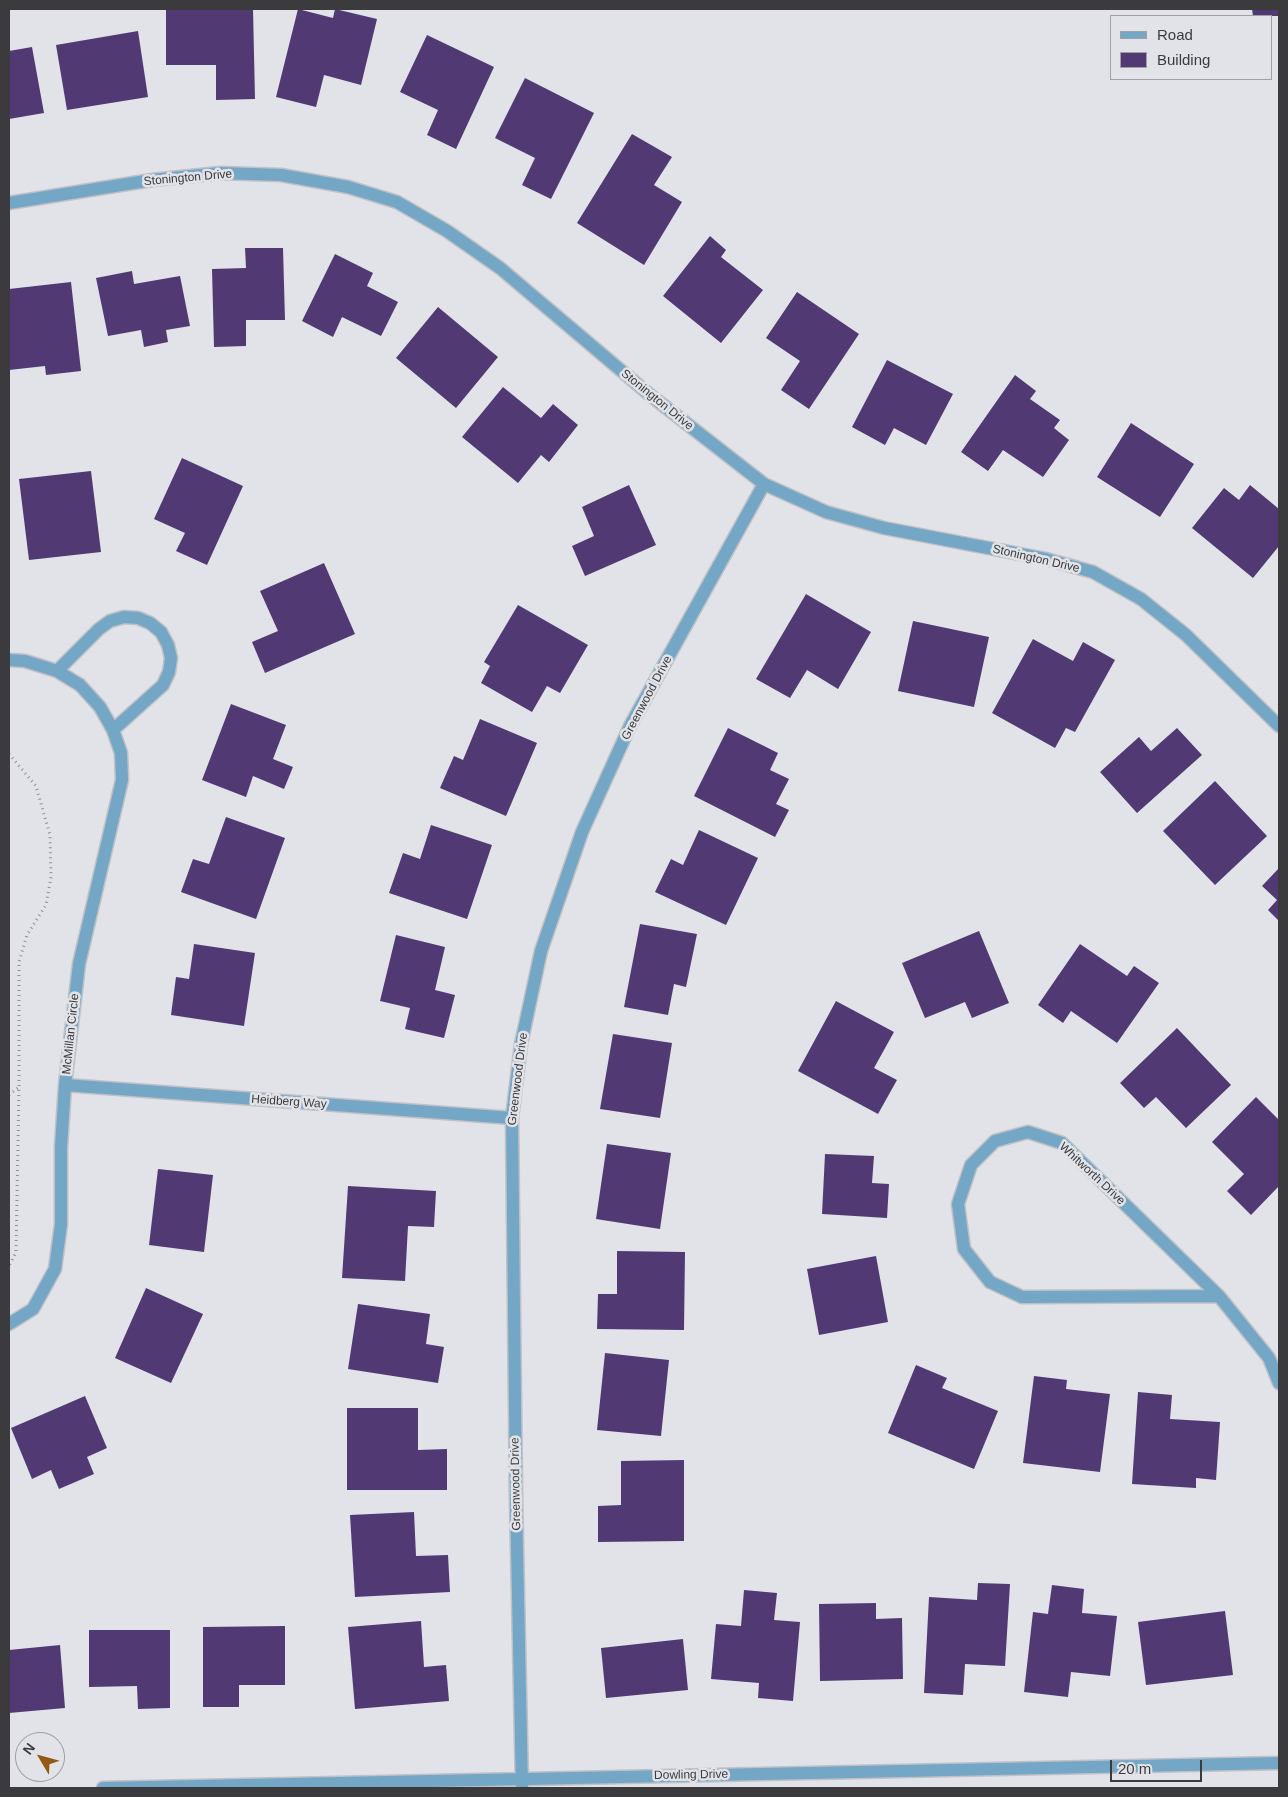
<!DOCTYPE html>
<html>
<head>
<meta charset="utf-8">
<style>
	body { margin:0 }
	#map { position:relative; width:1288px; height:1797px; overflow:hidden; background:#e1e3e8; font-family:Arial,sans-serif }
	canvas { display:block }
	.frame { position:absolute; inset:0; border:10px solid #3b3b3d; pointer-events:none }
	.legend { position:absolute; left:1110px; top:15px; width:162px; height:65px; box-sizing:border-box; background:#e1e3e8; border:1px solid #9fa0a4; margin:0; padding:6px 9px; list-style:none; font-size:15px; color:#3b3b3d }
	.legend li { display:flex; align-items:center; gap:10px; height:25px }
	.legend b { width:25px; border:1px solid #9fa0a4 }
	.north { position:absolute; left:15px; top:1732px; width:50px; height:50px; box-sizing:border-box; background:#e1e3e8; border:1px solid #9fa0a4; border-radius:50%; rotate:307deg; font-size:14px; font-weight:700; line-height:20px; text-align:center; color:#3b3b3d }
	.north::after { content:''; display:block; margin:auto; width:18px; height:22px; background:#925a13; clip-path:polygon(50% 0,100% 100%,50% 72%,0 100%) }
	.scale { position:absolute; left:1110px; top:1760px; width:92px; height:22px; box-sizing:border-box; border:2px solid #3b3b3d; border-top:0; padding-left:6px; font-size:15px; line-height:18px; white-space:nowrap; color:#3b3b3d; -webkit-text-stroke:4px #e1e3e8; paint-order:stroke }
</style>
</head>
<body>
<div id="map">
<canvas width="1288" height="1797"></canvas>
<div class="frame"></div>
<ul class="legend">
<li><b style="height:6px;background:#74a6c6"></b>Road</li>
<li><b style="height:14px;background:#513a74"></b>Building</li>
</ul>
<div class="north">N</div>
<div class="scale">20 m</div>
</div>
<script>
const ctx = document.querySelector('canvas').getContext('2d');
ctx.lineJoin = 'round';
function fillPath(path, color) { ctx.fillStyle = color; ctx.fill(path, 'evenodd'); }
const poly = rows => new Path2D(rows.map(r => 'M' + r).join(''));
function trace(path, color, width, dash) { ctx.strokeStyle = color; ctx.lineWidth = width; ctx.lineCap = dash ? 'butt' : 'round'; ctx.setLineDash(dash || []); ctx.stroke(path); }
function drawText(font, color, halo, rows, align = 'center') {
  ctx.font = font + ' Arial,sans-serif'; ctx.lineWidth = 5; ctx.setLineDash([]); ctx.textBaseline = 'middle'; ctx.strokeStyle = halo; ctx.fillStyle = color; for (const [text, x, y, turn = 0] of rows) {
    ctx.save(); ctx.translate(x, y); ctx.rotate((+turn || 0) * Math.PI / 180); ctx.textAlign = isNaN(turn) ? turn : align; if (halo) ctx.strokeText(text, 0, 0); ctx.fillText(text, 0, 0); ctx.restore();
  }
}
fillPath(poly([
	[166,9,253,9,255,99,216,100,216,65,166,65],
	[298,9,333,18,335,9,377,19,361,85,324,75,316,107,276,97],
	[1252,9,1279,9,1279,16,1253,16],
	[138,31,148,97,67,110,56,45],
	[427,35,494,67,456,149,427,135,438,110,400,92],
	[32,47,44,113,9,119,9,51],
	[525,78,594,113,551,199,522,185,535,158,495,138],
	[632,134,672,157,654,185,682,202,644,265,577,223],
	[710,236,726,250,721,257,763,290,721,343,663,296],
	[245,248,283,248,285,320,246,320,246,346,214,347,212,269,246,268],
	[335,254,373,273,367,286,398,302,381,336,342,317,333,337,302,321],
	[132,271,134,284,180,276,190,326,166,330,168,342,144,347,141,330,108,336,96,278],
	[71,282,81,371,46,375,45,366,9,370,9,289],
	[797,292,859,334,809,409,781,390,800,361,766,338],
	[438,307,498,357,456,408,396,358],
	[887,360,953,394,926,445,894,428,885,445,852,427],
	[1015,375,1036,391,1030,399,1060,420,1054,428,1069,440,1043,477,1003,450,988,471,961,452],
	[503,387,541,418,553,404,578,425,549,462,541,455,518,483,462,437],
	[1131,423,1194,464,1160,517,1097,477],
	[182,458,243,486,207,565,176,551,185,533,154,519],
	[91,471,101,552,29,560,19,479],
	[629,485,656,545,585,576,572,546,594,536,582,507],
	[1250,485,1279,509,1279,546,1253,578,1192,528,1224,488,1239,500],
	[324,563,355,634,265,673,252,642,278,631,260,591],
	[806,594,871,632,838,689,807,670,790,698,756,679],
	[518,605,588,645,560,693,547,686,532,712,481,683,490,666,484,662],
	[913,621,989,637,974,707,898,691],
	[1033,639,1073,661,1083,642,1115,660,1075,732,1066,728,1055,748,992,713],
	[231,704,286,725,273,759,293,767,284,789,253,776,246,797,202,780],
	[480,719,537,743,506,816,440,788,454,756,463,760],
	[728,728,778,753,770,770,789,779,776,804,789,810,775,837,694,796],
	[1177,728,1202,755,1137,813,1100,772,1139,737,1151,751],
	[1215,781,1267,836,1215,885,1163,831],
	[226,817,285,838,256,919,181,892,193,859,209,864],
	[431,825,492,845,467,919,389,893,403,853,420,859],
	[699,830,758,858,726,925,655,892,671,859,683,865],
	[1279,868,1279,921,1268,910,1277,900,1262,886],
	[640,924,697,934,686,987,674,984,668,1015,624,1007],
	[979,931,1009,1003,972,1018,965,1002,925,1018,902,963],
	[396,935,445,947,435,990,455,995,444,1038,405,1029,410,1008,380,1001],
	[194,944,255,953,244,1026,171,1015,176,977,189,979],
	[1080,944,1127,976,1134,966,1159,983,1117,1043,1071,1011,1063,1023,1038,1005],
	[836,1001,894,1032,874,1068,897,1080,878,1114,798,1071],
	[1177,1028,1231,1085,1186,1128,1156,1097,1144,1108,1120,1083],
	[613,1034,672,1043,660,1118,600,1109],
	[1256,1097,1279,1120,1279,1186,1251,1215,1227,1191,1244,1174,1212,1142],
	[607,1144,671,1153,660,1229,596,1219],
	[825,1154,874,1156,872,1183,889,1184,887,1218,822,1214],
	[158,1169,213,1175,204,1252,149,1245],
	[348,1186,436,1191,434,1227,408,1226,405,1281,342,1278],
	[617,1251,685,1252,684,1330,597,1329,598,1294,617,1294],
	[876,1256,888,1322,819,1335,807,1269],
	[146,1288,203,1314,171,1383,115,1358],
	[358,1304,430,1314,426,1344,444,1347,438,1383,348,1369],
	[605,1353,669,1360,661,1436,597,1430],
	[916,1365,947,1378,942,1388,998,1411,974,1469,888,1433],
	[1034,1376,1067,1380,1066,1389,1110,1394,1100,1472,1023,1463],
	[1138,1392,1172,1395,1170,1419,1220,1422,1216,1480,1196,1478,1196,1488,1132,1484],
	[85,1396,107,1448,87,1457,94,1474,59,1489,51,1470,32,1479,11,1428],
	[347,1408,418,1408,418,1450,447,1449,447,1490,347,1490],
	[684,1460,684,1541,598,1542,598,1506,621,1505,621,1461],
	[414,1512,416,1556,448,1555,450,1592,355,1597,350,1515],
	[978,1583,1010,1584,1005,1666,965,1664,963,1695,924,1693,929,1597,977,1600],
	[1052,1585,1084,1589,1082,1613,1117,1616,1110,1676,1071,1672,1068,1697,1024,1692,1033,1612,1048,1614],
	[744,1590,777,1593,774,1620,800,1622,793,1701,758,1698,759,1683,711,1679,716,1624,741,1626],
	[876,1603,876,1619,902,1618,903,1679,820,1681,819,1604],
	[1225,1611,1233,1675,1146,1685,1138,1622],
	[421,1621,424,1667,446,1665,449,1701,355,1709,348,1627],
	[285,1626,285,1685,239,1685,239,1707,203,1707,203,1627],
	[89,1630,170,1630,170,1708,138,1709,137,1686,89,1687],
	[683,1639,688,1690,606,1698,601,1648],
	[60,1645,65,1708,9,1713,9,1650]
]), '#513a74');
const minor = poly([
	[9,203,152,180,220,173,281,175,348,187,397,202,447,231,500,268,650,395,764,484,826,512,884,528,1046,559,1093,572,1141,599,1186,635,1279,726],
	[9,660,25,661,57,671,80,685,100,707,113,730,121,753,122,780,79,964,65,1085,61,1147,61,1224,55,1269,33,1309,9,1324],
	[57,671,99,629,110,621,124,617,138,618,150,623,161,632,168,645,171,658,169,672,163,685,113,730],
	[65,1085,512,1118],
	[1219,1296,1022,1297,990,1282,964,1249,958,1204,971,1165,995,1141,1028,1132,1062,1143,1219,1296,1269,1358,1279,1383],
	[103,1788,1279,1763],
	[522,1788,516,1499,512,1118,521,1044,541,951,582,832,630,726,764,484]
]);
trace(minor, '#c0c1c6', 15);
trace(poly([
	[9,754,36,786,50,835,51,877,46,905,27,935,19,962,19,1086,16,1252,9,1266],
	[9,1095,19,1087]
]), '#8f9094', 3, [1, 4]);
trace(minor, '#74a6c6', 12);
drawText('12px', '#3b3b3d', '#e1e3e8', [
	["Stonington Drive",188,178,-5],
	["Stonington Drive",657,400,39],
	["Stonington Drive",1036,559,13],
	["Greenwood Drive",647,698,-62],
	["McMillan Circle",71,1034,-84],
	["Greenwood Drive",518,1079,-83],
	["Heidberg Way",289,1102,4],
	["Whitworth Drive",1092,1174,43],
	["Greenwood Drive",516,1484,-91],
	["Dowling Drive",691,1775,-1]
]);
</script>
</body>
</html>
